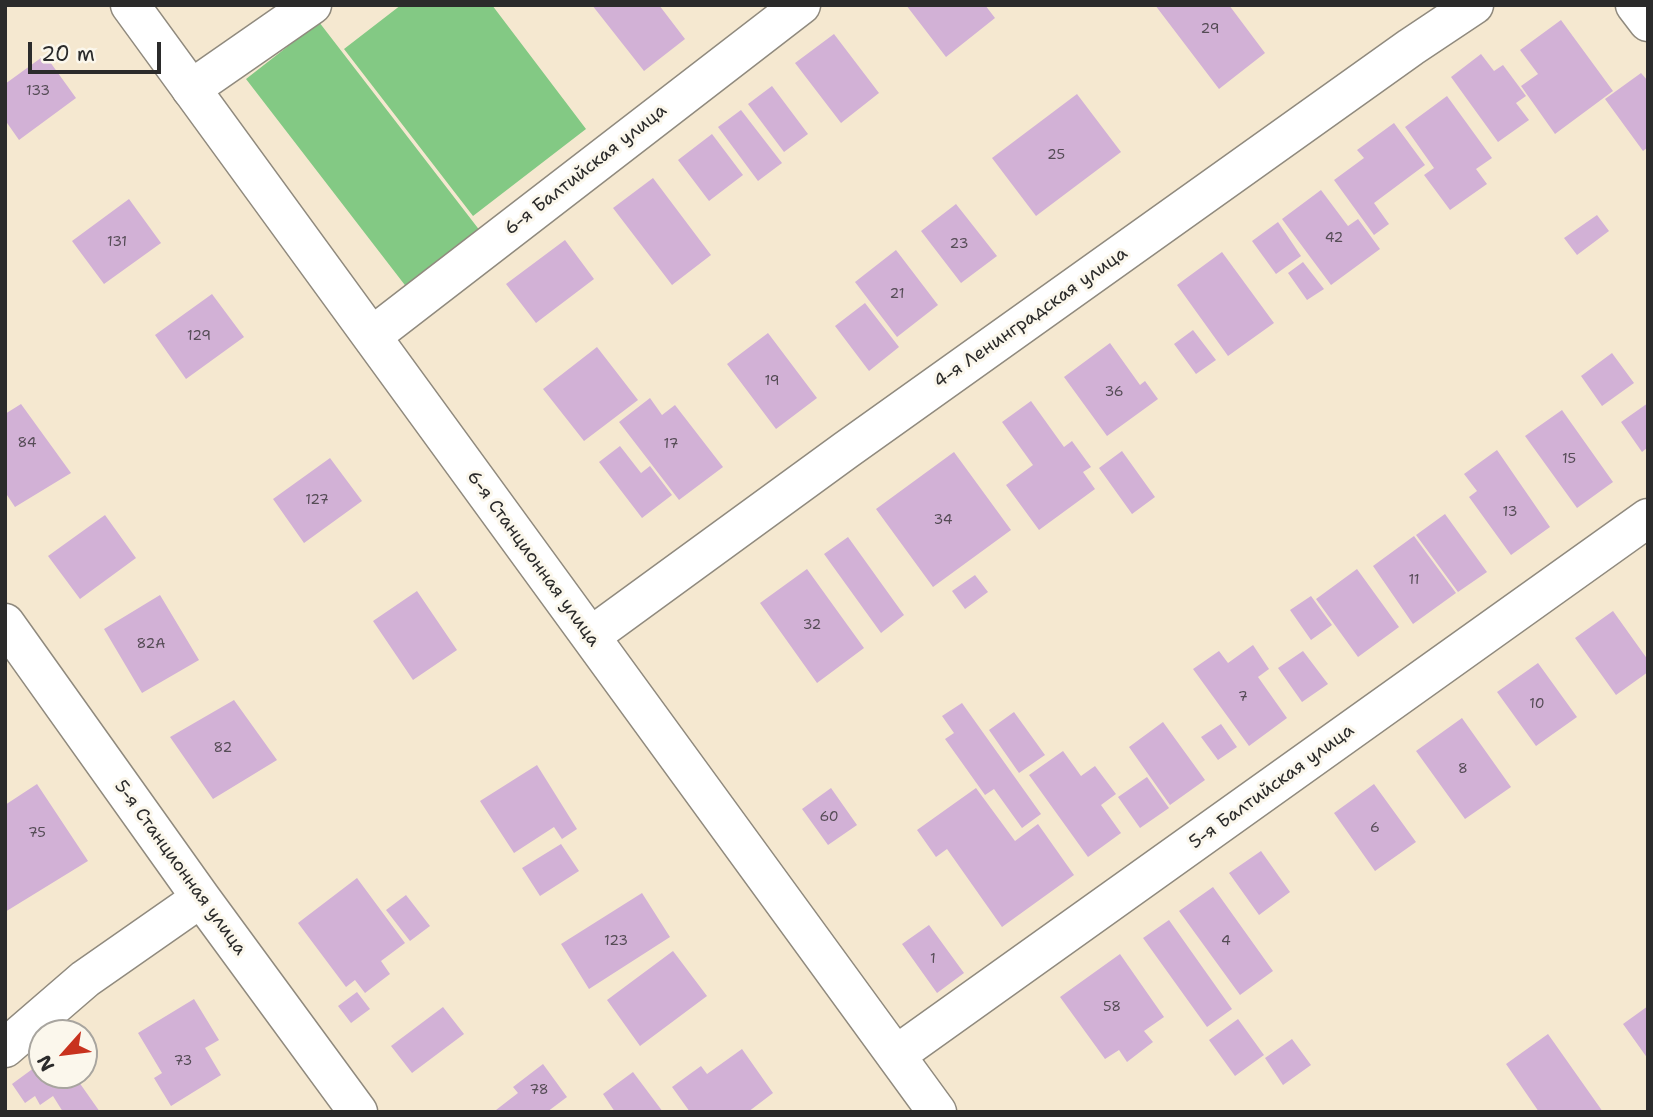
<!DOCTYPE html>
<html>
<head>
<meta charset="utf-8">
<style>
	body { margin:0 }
	#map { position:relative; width:1653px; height:1117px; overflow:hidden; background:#f5e8d0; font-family:"Shantell Sans",sans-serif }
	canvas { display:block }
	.frame { position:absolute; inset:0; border:7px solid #2b2b2b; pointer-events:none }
	.north { position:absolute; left:28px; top:1019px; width:70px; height:70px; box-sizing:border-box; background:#fbf7ec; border:2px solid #a8a59f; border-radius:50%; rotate:242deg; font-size:19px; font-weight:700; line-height:28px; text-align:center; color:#2b2b2b }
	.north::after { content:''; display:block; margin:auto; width:24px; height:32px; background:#c8321e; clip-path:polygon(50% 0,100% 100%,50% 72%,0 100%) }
	.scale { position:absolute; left:28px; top:42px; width:133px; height:32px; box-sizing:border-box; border:4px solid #2b2b2b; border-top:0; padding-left:9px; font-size:21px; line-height:24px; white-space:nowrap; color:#2b2b2b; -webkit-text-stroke:5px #fbf7ec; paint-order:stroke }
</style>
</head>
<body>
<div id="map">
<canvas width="1653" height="1117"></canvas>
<div class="frame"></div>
<div class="north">N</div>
<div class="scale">20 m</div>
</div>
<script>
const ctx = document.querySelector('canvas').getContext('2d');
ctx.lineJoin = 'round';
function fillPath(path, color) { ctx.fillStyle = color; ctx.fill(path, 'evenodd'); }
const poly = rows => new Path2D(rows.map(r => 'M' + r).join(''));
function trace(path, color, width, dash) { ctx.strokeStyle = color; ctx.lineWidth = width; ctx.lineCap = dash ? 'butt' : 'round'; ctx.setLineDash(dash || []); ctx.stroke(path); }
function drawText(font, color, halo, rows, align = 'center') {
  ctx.font = font + ' "Shantell Sans",sans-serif'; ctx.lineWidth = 6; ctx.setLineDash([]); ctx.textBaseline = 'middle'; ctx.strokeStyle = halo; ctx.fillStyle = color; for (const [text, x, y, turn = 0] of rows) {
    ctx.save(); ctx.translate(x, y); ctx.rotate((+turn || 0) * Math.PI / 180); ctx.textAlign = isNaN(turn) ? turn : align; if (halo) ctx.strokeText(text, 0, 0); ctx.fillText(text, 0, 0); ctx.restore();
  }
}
fillPath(poly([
	[401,5,492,5,586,129,473,216,344,49],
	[319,22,484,236,411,293,246,79]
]), '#83c984');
fillPath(poly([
	[592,5,659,5,685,39,644,71],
	[906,5,985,5,995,18,946,57],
	[1155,5,1229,5,1265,53,1219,89],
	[1561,20,1613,91,1555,134,1521,86,1538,74,1520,50],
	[834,34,879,93,841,123,795,63],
	[1481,54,1494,71,1503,65,1526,96,1516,103,1529,120,1498,142,1451,77],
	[45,55,76,98,19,140,5,120,5,84],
	[1641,73,1648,81,1648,147,1643,151,1605,99],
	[772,86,808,134,784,152,748,104],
	[1077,94,1121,152,1036,216,992,158],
	[1447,96,1492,158,1476,169,1487,184,1450,210,1424,175,1434,168,1405,127],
	[741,110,782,163,758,181,718,127],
	[1394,123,1425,165,1374,203,1389,224,1374,235,1334,180,1364,158,1357,150],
	[712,134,743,175,709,201,678,160],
	[653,178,711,255,672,285,613,208],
	[1321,190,1348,226,1358,219,1380,249,1331,285,1282,219],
	[129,199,161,243,104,284,72,241],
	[956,204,997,256,961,283,921,231],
	[1597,215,1609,231,1577,255,1564,238],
	[1278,222,1301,256,1276,274,1252,241],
	[565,240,594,279,536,323,506,284],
	[896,250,938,305,897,337,855,282],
	[1222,252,1274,323,1228,356,1177,285],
	[1303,262,1324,289,1307,300,1288,273],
	[212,294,244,337,186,379,155,335],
	[865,303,899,347,869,371,835,326],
	[1193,330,1216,360,1196,374,1174,344],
	[768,333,817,398,776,429,727,364],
	[1110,343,1140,385,1145,381,1158,399,1107,436,1064,377],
	[597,347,638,400,584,441,543,389],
	[1612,353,1634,383,1602,406,1581,376],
	[650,398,662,415,675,405,723,467,679,500,619,422],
	[1031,401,1064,447,1072,441,1091,467,1083,472,1095,489,1039,530,1006,485,1033,465,1002,422],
	[1648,403,1648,447,1642,452,1621,422],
	[21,404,71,473,15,507,5,492,5,414],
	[1562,410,1613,482,1577,508,1525,436],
	[620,446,641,473,650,466,672,495,642,518,599,462],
	[1497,450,1550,527,1511,555,1469,497,1477,491,1464,474],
	[1122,451,1155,497,1132,514,1099,468],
	[954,452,1011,530,933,587,876,509],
	[330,458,362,501,304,543,273,499],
	[1445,514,1487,572,1458,592,1416,535],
	[105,515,136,558,80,599,48,556],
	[1414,536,1456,593,1413,624,1373,566],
	[848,537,904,615,881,633,824,554],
	[807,569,864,648,817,683,760,603],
	[1357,569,1399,627,1358,657,1316,599],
	[975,575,988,592,965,609,952,591],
	[417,591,457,650,413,680,373,621],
	[160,595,199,660,142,693,104,629],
	[1311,596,1332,625,1311,640,1290,610],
	[1613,611,1648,660,1648,672,1616,695,1575,638],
	[1253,645,1269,669,1258,677,1287,718,1249,746,1193,669,1219,651,1228,663],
	[1303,651,1328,684,1302,702,1278,668],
	[1538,663,1577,717,1536,746,1497,692],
	[234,700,277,760,213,799,170,737],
	[962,703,1041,814,1022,828,994,789,985,795,945,739,954,733,942,716],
	[1014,712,1045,755,1019,773,989,730],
	[1462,718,1511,787,1465,819,1416,751],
	[1163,722,1205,780,1170,805,1129,747],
	[1221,724,1237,747,1218,760,1201,737],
	[1063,751,1081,776,1095,766,1116,794,1101,805,1121,833,1088,857,1029,775],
	[537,765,577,829,562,839,554,827,514,853,480,801],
	[1147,777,1169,808,1140,828,1118,797],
	[37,784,88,861,5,912,5,805],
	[1374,784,1416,842,1375,871,1334,813],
	[831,788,857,825,828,845,802,809],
	[976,788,1015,841,1038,824,1074,875,1002,927,947,849,936,857,917,830],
	[561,844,579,871,540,896,522,868],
	[1261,851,1290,892,1259,915,1229,873],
	[357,878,405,943,381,961,390,974,365,993,355,980,346,987,298,923],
	[1213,887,1273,971,1240,995,1179,911],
	[642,893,670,937,589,989,561,944],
	[406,895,430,926,410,941,386,910],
	[1169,920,1232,1009,1207,1027,1143,938],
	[929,925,964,973,937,993,902,944],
	[673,951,707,996,640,1046,607,1000],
	[1120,954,1164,1017,1144,1031,1153,1042,1127,1062,1119,1050,1105,1059,1060,997],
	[357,992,370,1009,351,1023,338,1006],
	[194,999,219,1040,205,1048,221,1075,171,1106,154,1078,162,1073,138,1033],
	[1648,1006,1648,1059,1623,1024],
	[443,1007,464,1034,412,1073,391,1046],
	[1238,1019,1264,1055,1235,1076,1209,1040],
	[1548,1034,1603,1112,1539,1112,1506,1064],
	[1292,1039,1311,1065,1283,1085,1265,1058],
	[742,1049,773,1093,748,1112,690,1112,672,1087,701,1066,707,1074],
	[42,1062,42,1075,74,1075,100,1112,63,1112,53,1096,40,1105,35,1096,25,1103,12,1084],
	[543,1064,567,1097,547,1112,497,1112,496,1110,518,1093,513,1087],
	[633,1072,663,1112,615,1112,603,1094]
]), '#d2b1d6');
const minor = poly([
	[1635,5,1648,22],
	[191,89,312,5],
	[372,336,801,5],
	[5,623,201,898,358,1112],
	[591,636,846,450,1411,47,1474,5],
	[5,1048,85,979,201,898],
	[896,1055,1648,518]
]);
const secondary = poly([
	[130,5,937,1112]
]);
trace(minor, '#908a7e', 41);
trace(secondary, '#908a7e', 41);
trace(minor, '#fff', 38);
trace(secondary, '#fff', 38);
drawText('14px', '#554c56', null, [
	["29",1210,29],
	["133",38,91],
	["25",1056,155],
	["42",1334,238],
	["131",117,242],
	["23",959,244],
	["21",897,294],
	["129",199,336],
	["19",772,381],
	["36",1114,392],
	["84",27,443],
	["17",671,444],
	["15",1569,459],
	["127",317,500],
	["13",1510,512],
	["34",943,520],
	["11",1414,580],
	["32",812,625],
	["82А",151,644],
	["7",1243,697],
	["10",1537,704],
	["82",223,748],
	["8",1463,769],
	["60",829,817],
	["6",1375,828],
	["75",37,833],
	["123",616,941],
	["4",1226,941],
	["1",933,959],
	["58",1112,1007],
	["73",183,1061],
	["78",539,1090]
]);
drawText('18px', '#2b2b2b', '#fbf7ec', [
	["6-я Балтийская улица",586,170,-38],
	["4-я Ленинградская улица",1031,318,-35],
	["6-я Станционная улица",533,559,54],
	["5-я Балтийская улица",1272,787,-36],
	["5-я Станционная улица",180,868,54]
]);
</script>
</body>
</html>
